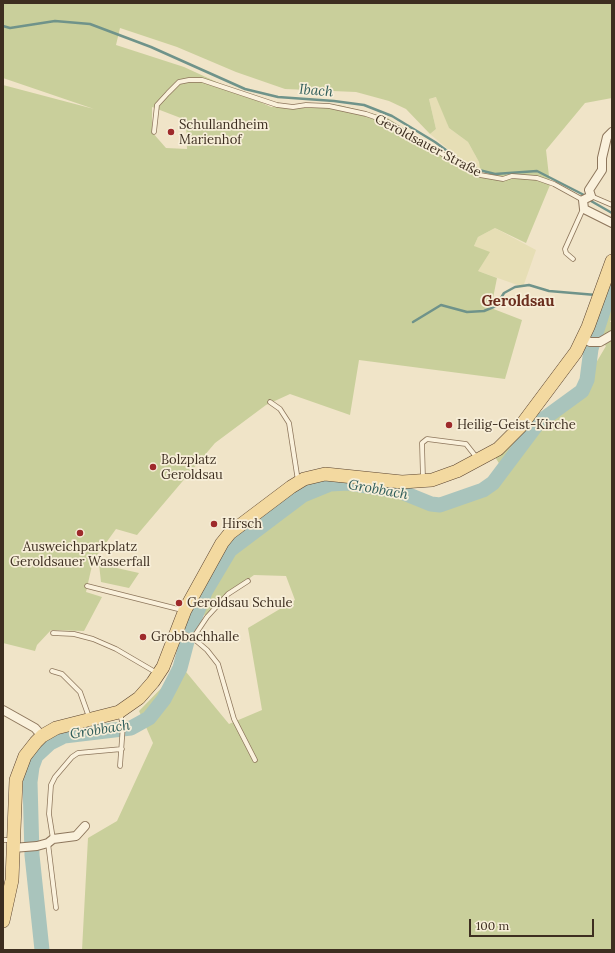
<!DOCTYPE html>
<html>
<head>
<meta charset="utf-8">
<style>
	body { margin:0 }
	#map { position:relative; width:615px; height:953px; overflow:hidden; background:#f0e4c8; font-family:Lora,serif }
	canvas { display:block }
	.frame { position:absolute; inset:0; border:4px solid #3d2e20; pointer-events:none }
	.scale { position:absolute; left:469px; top:919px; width:125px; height:18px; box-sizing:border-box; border:2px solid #3d2e20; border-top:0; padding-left:5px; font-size:12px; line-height:14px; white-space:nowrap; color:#3d2e20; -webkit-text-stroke:3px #f7eed8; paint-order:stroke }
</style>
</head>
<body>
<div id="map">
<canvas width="615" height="953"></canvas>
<div class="frame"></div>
<div class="scale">100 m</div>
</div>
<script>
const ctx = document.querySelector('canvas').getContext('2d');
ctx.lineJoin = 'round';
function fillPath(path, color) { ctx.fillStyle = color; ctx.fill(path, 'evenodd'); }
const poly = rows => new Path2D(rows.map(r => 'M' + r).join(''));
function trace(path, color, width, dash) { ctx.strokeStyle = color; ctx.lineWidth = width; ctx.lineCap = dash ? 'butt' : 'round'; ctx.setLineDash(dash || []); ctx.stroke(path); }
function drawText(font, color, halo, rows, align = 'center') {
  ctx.font = font + ' Lora,serif'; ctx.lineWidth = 3.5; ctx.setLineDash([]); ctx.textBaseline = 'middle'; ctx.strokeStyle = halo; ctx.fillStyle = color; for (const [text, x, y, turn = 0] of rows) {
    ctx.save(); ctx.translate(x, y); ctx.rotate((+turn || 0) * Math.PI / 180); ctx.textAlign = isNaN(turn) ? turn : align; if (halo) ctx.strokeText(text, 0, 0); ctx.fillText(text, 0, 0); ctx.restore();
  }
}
fillPath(poly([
	[437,97,449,128,468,142,479,162,480,170,462,161,430,134,436,129,429,99],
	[495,228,536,250,523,287,478,271,474,246,478,237]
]), '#e6deb5');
fillPath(poly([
	[3,3,612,3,612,98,585,103,546,150,550,185,526,243,495,228,478,237,474,246,490,252,478,271,497,278,491,308,522,320,505,379,359,360,350,415,290,394,266,405,215,443,137,535,116,529,93,561,86,592,102,597,84,631,51,630,37,645,35,651,3,643,3,85,94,109,3,78],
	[120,28,177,47,236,72,285,89,356,92,389,101,406,109,430,134,436,129,429,99,436,97,449,128,468,142,479,162,480,170,502,179,480,175,468,169,386,117,339,105,271,107,184,67,116,45],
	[152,107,186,120,187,149,166,148,152,132],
	[612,272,612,318,610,322,612,322,612,950,82,950,88,838,117,821,153,743,139,711,182,667,229,724,262,710,248,628,295,600,286,576,254,575,228,594,207,617,200,611,219,572,227,542,271,508,310,482,334,480,404,489,417,496,439,502,489,483,502,468,495,457,524,435,540,418,580,390,606,346,591,332],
	[99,564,139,573,129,588,101,582]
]), '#c9cf9b');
trace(poly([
	[3,26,10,28,55,21,90,24,151,47,245,89,278,97,334,101,364,105,392,116,435,142,461,161,479,170,495,174,537,171,584,195,591,201,612,213],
	[413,322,441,305,467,312,484,311,496,306,504,293,515,287,529,285,549,291,596,295]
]), '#6f938a', 2.5);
trace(poly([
	[42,950,32,855,30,782,32,767,36,756,50,743,64,736,131,728,149,718,164,699,180,668,190,630,205,592,230,550,303,495,330,484,348,483,399,491,431,504,440,505,483,490,493,483,538,423,582,391,587,380,591,349,612,283]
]), '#a9c4bc', 15);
const lane = poly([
	[154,132,157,105,168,93,179,82,189,80,202,80,277,105,293,107,306,105,329,106,366,114,386,121,468,169,480,175,503,179,512,176,537,178,554,184,583,200],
	[591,196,612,205],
	[573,259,566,253,565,249,583,209],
	[270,402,280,409,289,423,298,481],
	[423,479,422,443,427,439,466,444,477,458],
	[87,586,182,610],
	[179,632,193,638,207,650,218,664,234,719,255,760],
	[53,633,74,634,93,639,116,649,157,673],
	[193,638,207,617,228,594,248,581],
	[52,671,62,674,80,692,89,717],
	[120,714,123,725,120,766],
	[53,839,49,814,51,785,55,777,72,757,78,753,122,749],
	[3,840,13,840],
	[48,843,56,908]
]);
const street = poly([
	[612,132,607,137,602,158,602,170,589,190,591,196,583,200,584,209,612,223],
	[583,338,590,342,600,342,612,335],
	[3,710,35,728,42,736],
	[13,848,37,846,48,843,53,839,76,836,85,826]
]);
const primary = poly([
	[3,921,12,880,16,780,25,756,36,742,42,736,56,728,119,712,139,698,153,682,163,667,185,610,222,543,230,533,291,487,304,479,325,474,402,482,432,480,457,471,498,449,520,427,576,352,588,327,612,261]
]);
trace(lane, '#8d765c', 5.5);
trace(street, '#8d765c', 10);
trace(primary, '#5b4430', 14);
trace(lane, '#faf1dc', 4);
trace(street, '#faf1dc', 8);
trace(primary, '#f3d9a0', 13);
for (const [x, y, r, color] of [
	[171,132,4,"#9e2a2b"],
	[449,425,4,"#9e2a2b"],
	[153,467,4,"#9e2a2b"],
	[214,524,4,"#9e2a2b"],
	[80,533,4,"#9e2a2b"],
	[179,603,4,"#9e2a2b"],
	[143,637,4,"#9e2a2b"]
]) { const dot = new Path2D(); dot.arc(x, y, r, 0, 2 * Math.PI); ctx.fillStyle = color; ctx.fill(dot); trace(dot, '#f7eed8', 1.5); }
drawText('13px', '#3d2e20', '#f7eed8', [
	["Schullandheim",179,125],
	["Marienhof",179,140],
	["Heilig-Geist-Kirche",457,425],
	["Bolzplatz",161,460],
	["Geroldsau",161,475],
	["Hirsch",222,524],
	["Ausweichparkplatz",80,547,"center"],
	["Geroldsauer Wasserfall",80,562,"center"],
	["Geroldsau Schule",187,603],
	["Grobbachhalle",151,637]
], 'left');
drawText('13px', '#3d2e20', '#f7eed8', [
	["Geroldsauer Straße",428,146,28]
]);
drawText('italic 14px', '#2f5d5a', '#f7eed8', [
	["Ibach",316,91,5],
	["Grobbach",378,490,10],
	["Grobbach",100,730,-9]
]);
drawText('bold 15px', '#6b2e1e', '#f7eed8', [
	["Geroldsau",518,302]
]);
</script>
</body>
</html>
